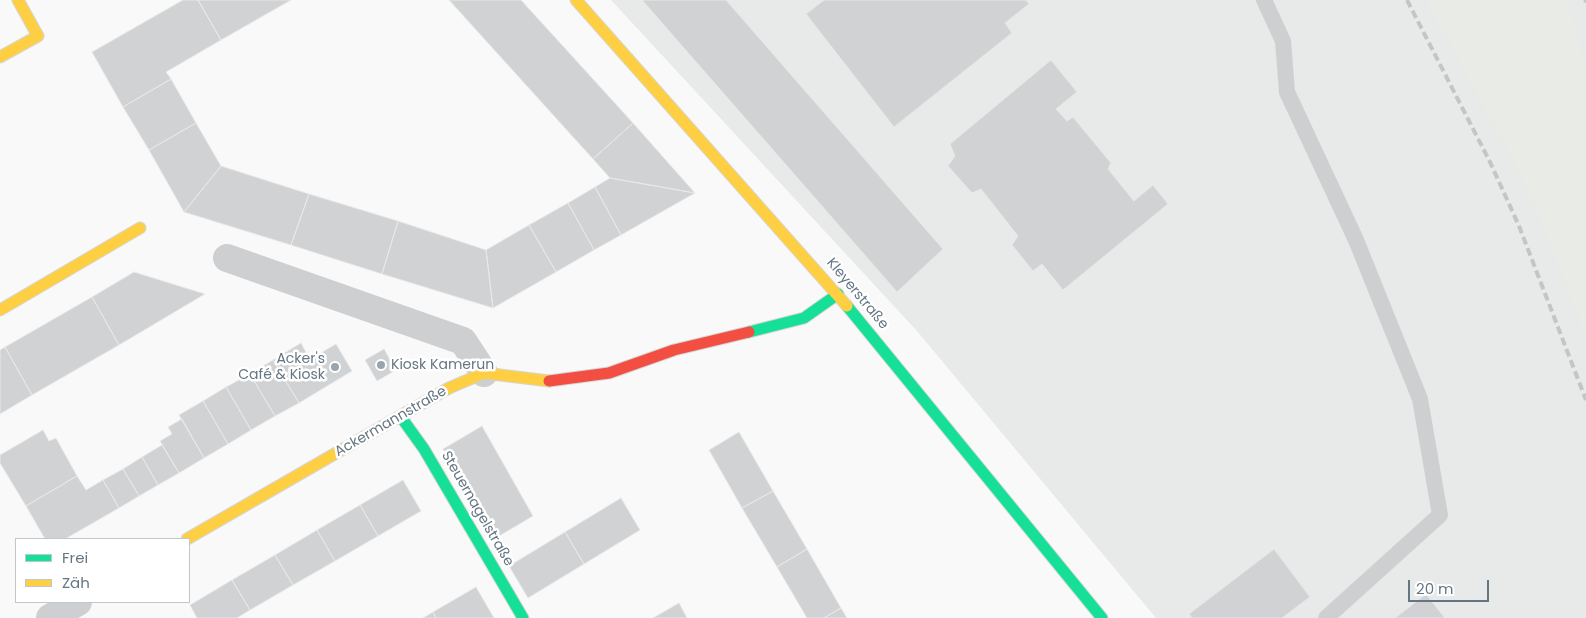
<!DOCTYPE html>
<html>
<head>
<meta charset="utf-8">
<style>
	body { margin:0 }
	#map { position:relative; width:1586px; height:618px; overflow:hidden; background:#f9f9f9; font-family:Poppins,sans-serif }
	canvas { display:block }
	.legend { position:absolute; left:15px; top:538px; width:175px; height:65px; box-sizing:border-box; background:#fff; border:1px solid #c1c8cd; margin:0; padding:6px 9px; list-style:none; font-size:15px; color:#657683 }
	.legend li { display:flex; align-items:center; gap:10px; height:25px }
	.legend b { width:25px; border:1px solid #c1c8cd }
	.scale { position:absolute; left:1408px; top:580px; width:81px; height:22px; box-sizing:border-box; border:2px solid #657683; border-top:0; padding-left:6px; font-size:15px; line-height:18px; white-space:nowrap; color:#657683; -webkit-text-stroke:4px #fff; paint-order:stroke }
</style>
</head>
<body>
<div id="map">
<canvas width="1586" height="618"></canvas>
<ul class="legend">
<li><b style="height:6px;background:#16e098"></b>Frei</li>
<li><b style="height:6px;background:#ffcf43"></b>Zäh</li>
</ul>
<div class="scale">20 m</div>
</div>
<script>
const ctx = document.querySelector('canvas').getContext('2d');
ctx.lineJoin = 'round';
function fillPath(path, color) { ctx.fillStyle = color; ctx.fill(path, 'evenodd'); }
const poly = rows => new Path2D(rows.map(r => 'M' + r).join(''));
function trace(path, color, width, dash) { ctx.strokeStyle = color; ctx.lineWidth = width; ctx.lineCap = dash ? 'butt' : 'round'; ctx.setLineDash(dash || []); ctx.stroke(path); }
function drawText(font, color, halo, rows, align = 'center') {
  ctx.font = font + ' Poppins,sans-serif'; ctx.lineWidth = 5; ctx.setLineDash([]); ctx.textBaseline = 'middle'; ctx.strokeStyle = halo; ctx.fillStyle = color; for (const [text, x, y, turn = 0] of rows) {
    ctx.save(); ctx.translate(x, y); ctx.rotate((+turn || 0) * Math.PI / 180); ctx.textAlign = isNaN(turn) ? turn : align; if (halo) ctx.strokeText(text, 0, 0); ctx.fillText(text, 0, 0); ctx.restore();
  }
}
fillPath(poly([
	[611,0,1586,0,1586,618,1156,618,917,331]
]), '#e8e9e9');
fillPath(poly([
	[1426,0,1567,0,1586,67,1586,337,1539,216,1510,155]
]), '#e8ebe6');
const building = poly([
	[183,0,198,0,221,40,166,72,171,79,123,107,92,52,183,0],
	[198,0,291,0,221,40,198,0],
	[449,0,521,0,633,123,593,159,449,0],
	[642,0,726,0,943,249,897,292,642,0],
	[824,0,1026,0,1029,4,1005,23,1012,33,894,127,806,14,824,0],
	[1051,60,1077,92,1056,109,1067,121,1073,117,1111,163,1108,169,1134,201,1153,185,1168,204,1063,290,1042,264,1033,271,1012,245,1018,236,981,189,972,193,948,166,955,156,950,144,1051,60],
	[171,79,196,123,149,150,123,107,171,79],
	[196,123,221,166,184,212,149,150,196,123],
	[633,123,695,193,610,178,593,159,633,123],
	[221,166,309,194,291,245,184,212,221,166],
	[610,178,695,193,621,235,595,187,610,178],
	[595,187,621,235,594,250,568,203,595,187],
	[309,194,398,221,382,274,291,245,309,194],
	[568,203,594,250,556,272,529,225,568,203],
	[398,221,486,250,493,308,382,274,398,221],
	[529,225,556,272,493,308,486,250,529,225],
	[134,272,205,294,119,345,92,297,134,272],
	[92,297,119,345,32,395,5,347,92,297],
	[301,343,308,356,317,351,319,354,336,344,352,371,299,403,273,360,301,343],
	[5,347,32,395,0,414,0,350,5,347],
	[384,349,396,370,377,381,365,360,384,349],
	[273,360,299,403,275,416,250,374,273,360],
	[250,374,275,416,251,430,226,387,250,374],
	[226,387,251,430,228,444,203,401,226,387],
	[203,401,228,444,204,458,179,415,203,401],
	[182,419,204,458,179,473,160,441,172,434,168,427,182,419],
	[482,426,533,516,494,539,443,449,482,426],
	[43,430,49,441,56,438,77,476,26,506,0,463,0,455,43,430],
	[739,432,773,491,742,508,709,450,739,432],
	[162,445,179,473,158,485,142,457,162,445],
	[142,457,158,485,139,496,123,469,142,457],
	[123,469,139,496,119,508,103,480,123,469],
	[77,476,86,490,103,480,119,508,65,539,45,539,26,506,77,476],
	[403,480,421,511,378,536,360,505,403,480],
	[773,491,807,549,777,567,742,508,773,491],
	[621,498,640,530,584,564,565,532,621,498],
	[360,505,378,536,335,561,317,530,360,505],
	[317,530,335,561,293,585,275,555,317,530],
	[565,532,584,564,528,598,509,566,565,532],
	[807,549,841,608,824,618,807,618,777,567,807,549],
	[1274,549,1310,597,1282,618,1192,618,1189,614,1274,549],
	[275,555,293,585,250,610,232,580,275,555],
	[232,580,250,610,237,618,197,618,190,605,232,580],
	[476,587,494,618,436,618,433,612,476,587],
	[1426,594,1445,618,1395,618,1426,594],
	[679,603,687,618,653,618,679,603],
	[841,608,847,618,824,618,841,608],
	[433,612,436,618,423,618,433,612]
]);
fillPath(building, '#d0d2d3');
trace(building, '#e8e8e8', 1);
const fast = poly([
	[847,306,1102,618],
	[749,332,804,318,838,294],
	[401,417,424,449,523,618]
]);
const slow = poly([
	[576,0,847,306],
	[0,57,38,36,18,0],
	[0,310,140,228],
	[187,539,449,388,484,373,549,381]
]);
const jam = poly([
	[549,381,609,373,674,350,749,332]
]);
trace(fast, '#d5d6d7', 13);
trace(slow, '#d5d6d7', 13);
trace(jam, '#d5d6d7', 13);
trace(poly([
	[1264,0,1283,41,1287,92,1356,240,1420,399,1440,515,1326,618]
]), '#cecfd0', 16);
trace(poly([
	[227,258,463,341,484,373],
	[50,618,78,602]
]), '#cecfd0', 28);
trace(fast, '#16e098', 11);
trace(slow, '#ffcf43', 11);
trace(jam, '#f24e42', 11);
trace(poly([
	[1407,0,1490,162,1519,226,1586,400],
	[1585,0,1586,2]
]), '#c3c5c6', 4, [8, 4]);
for (const [x, y, r, color] of [
	[381,365,5,"#99a4ac"],
	[335,367,5,"#99a4ac"]
]) { const dot = new Path2D(); dot.arc(x, y, r, 0, 2 * Math.PI); ctx.fillStyle = color; ctx.fill(dot); trace(dot, '#fff', 2); }
drawText('14px', '#657683', '#fff', [
	["Kleyerstraße",857,294,50],
	["Ackermannstraße",391,422,-30],
	["Steuernagelstraße",477,509,60]
]);
drawText('14px', '#657683', '#fff', [
	["Acker's",325,359],
	["Café & Kiosk",325,375],
	["Kiosk Kamerun",391,365,"left"]
], 'right');
</script>
</body>
</html>
